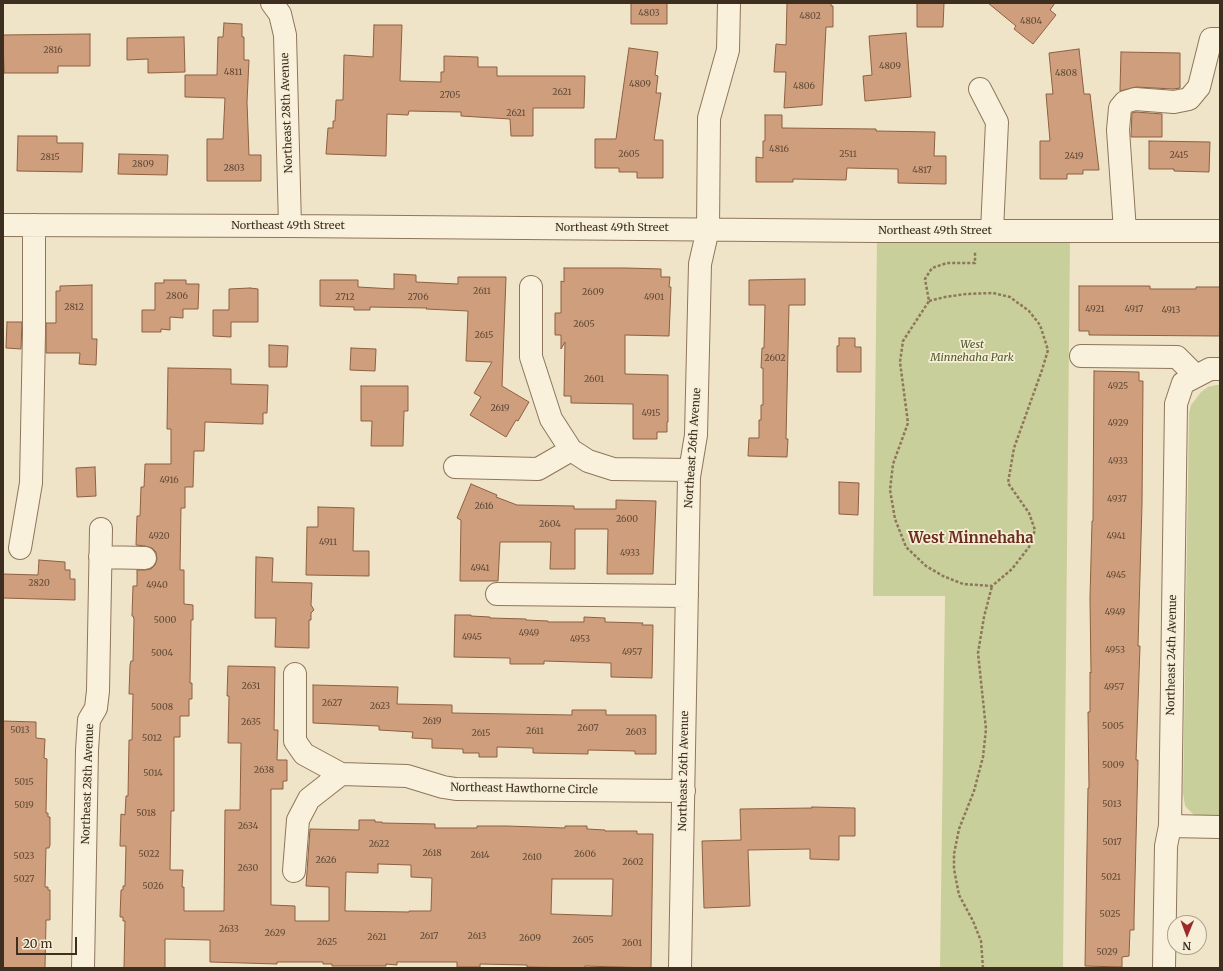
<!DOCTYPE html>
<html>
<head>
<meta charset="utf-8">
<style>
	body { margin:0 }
	#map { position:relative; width:1223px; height:971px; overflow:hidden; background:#f0e4c8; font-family:Merriweather,serif }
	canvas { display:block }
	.frame { position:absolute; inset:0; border:4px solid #3d2e20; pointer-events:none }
	.north { position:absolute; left:1167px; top:915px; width:40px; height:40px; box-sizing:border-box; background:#f7eed8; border:1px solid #ada18e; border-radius:50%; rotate:181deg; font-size:11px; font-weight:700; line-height:16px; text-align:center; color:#3d2e20 }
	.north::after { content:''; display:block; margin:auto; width:14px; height:18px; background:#9e2a2b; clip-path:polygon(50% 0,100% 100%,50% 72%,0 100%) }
	.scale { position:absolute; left:16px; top:937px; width:61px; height:18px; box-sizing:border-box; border:2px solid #3d2e20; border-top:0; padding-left:5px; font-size:12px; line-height:14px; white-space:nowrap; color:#3d2e20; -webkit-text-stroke:3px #f7eed8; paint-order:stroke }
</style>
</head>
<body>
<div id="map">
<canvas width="1223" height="971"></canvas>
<div class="frame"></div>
<div class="north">N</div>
<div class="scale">20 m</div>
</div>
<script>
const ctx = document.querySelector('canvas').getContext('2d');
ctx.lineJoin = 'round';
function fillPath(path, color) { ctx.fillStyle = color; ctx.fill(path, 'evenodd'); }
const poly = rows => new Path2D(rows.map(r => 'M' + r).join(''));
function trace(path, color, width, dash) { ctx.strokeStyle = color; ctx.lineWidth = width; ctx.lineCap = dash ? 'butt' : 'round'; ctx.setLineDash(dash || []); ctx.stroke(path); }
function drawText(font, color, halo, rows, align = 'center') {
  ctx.font = font + ' Merriweather,serif'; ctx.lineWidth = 3.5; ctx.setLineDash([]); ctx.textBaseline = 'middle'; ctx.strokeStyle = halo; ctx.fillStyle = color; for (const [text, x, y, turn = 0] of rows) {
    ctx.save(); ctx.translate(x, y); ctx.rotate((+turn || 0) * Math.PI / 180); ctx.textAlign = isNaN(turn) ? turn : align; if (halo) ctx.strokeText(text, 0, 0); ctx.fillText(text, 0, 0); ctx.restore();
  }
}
fillPath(poly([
	[877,238,1070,238,1063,968,940,968,945,596,873,596],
	[1216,385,1220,385,1219,818,1198,816,1194,815,1185,806,1183,793,1189,413,1191,405,1201,392,1208,387]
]), '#c9cf9b');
const building = poly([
	[631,3,667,3,667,24,631,24,631,3],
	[787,3,831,3,831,6,833,6,833,27,826,27,822,105,784,108,786,72,774,72,776,44,786,45,787,3],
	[917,3,944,3,943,27,917,27,917,3],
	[988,3,1055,3,1050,10,1056,15,1033,44,1014,29,1016,26,988,3],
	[224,23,242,24,242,37,244,37,244,60,249,60,247,102,249,155,261,155,261,181,207,181,207,139,223,139,225,98,185,97,185,75,217,75,218,37,223,37,224,23],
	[374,25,402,25,400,81,441,82,441,72,444,72,444,56,478,57,478,67,497,67,497,76,585,76,584,108,533,108,533,136,511,136,510,119,461,116,461,112,409,111,408,115,387,114,386,156,326,154,328,128,333,128,333,121,335,121,336,100,343,100,344,55,373,57,374,25],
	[906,33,911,97,865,101,863,76,872,75,869,36,906,33],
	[90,34,90,66,58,66,58,73,4,73,3,35,90,34],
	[184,37,185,72,148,73,148,59,127,60,127,38,184,37],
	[629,48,658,52,655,75,658,76,656,93,661,93,654,140,663,140,663,178,637,178,637,172,619,172,619,168,595,168,595,139,616,139,629,48],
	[1079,49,1084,94,1090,94,1099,170,1083,170,1083,174,1067,174,1067,179,1040,179,1040,141,1050,141,1046,94,1053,94,1049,53,1079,49],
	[1121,52,1180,53,1180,88,1173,89,1136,87,1120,91,1121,52],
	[1136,112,1162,114,1162,137,1131,137,1132,113,1136,112],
	[765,115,782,115,782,128,876,129,876,131,935,132,934,156,946,156,946,184,898,183,898,169,847,168,846,180,793,179,793,182,756,182,756,157,763,158,763,141,765,141,765,115],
	[18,136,57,136,57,143,83,143,82,172,17,171,18,136],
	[1149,141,1210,142,1209,172,1174,171,1174,169,1149,169,1149,141],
	[119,154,168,155,167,175,118,174,119,154],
	[564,268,626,268,661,269,661,277,670,277,669,287,671,287,669,336,625,335,625,374,668,375,668,422,667,422,667,432,657,432,657,439,633,439,633,404,571,403,571,396,564,396,565,342,561,349,561,335,555,335,555,313,561,313,561,281,564,282,564,268],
	[394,274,416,275,416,282,458,284,458,277,506,277,502,386,529,402,518,421,516,420,506,437,470,415,481,397,474,393,492,362,466,361,468,311,426,309,427,308,370,307,370,310,354,310,354,307,320,306,320,280,358,280,358,287,394,289,394,274],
	[805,279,805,305,789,305,786,439,788,439,787,457,748,456,749,438,759,438,759,420,761,420,761,405,763,405,763,368,761,368,762,348,764,348,765,305,749,305,749,280,805,279],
	[164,280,186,280,186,284,199,284,198,309,183,309,183,318,170,317,170,330,161,329,161,332,142,332,142,310,155,310,155,283,164,283,164,280],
	[92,285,92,339,97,339,96,365,79,364,80,353,46,353,46,323,56,323,56,291,60,291,60,286,92,285],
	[1079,286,1150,286,1150,289,1196,289,1196,287,1220,287,1220,336,1089,335,1089,331,1079,331,1079,286],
	[250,288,258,289,258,322,231,322,231,337,213,336,213,310,229,310,229,289,250,288],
	[7,322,22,322,21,349,6,348,7,322],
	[839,338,855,338,855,347,861,347,861,372,837,372,837,346,839,346,839,338],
	[269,345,288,346,287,367,269,367,269,345],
	[351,348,376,349,375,371,350,370,351,348],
	[168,368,231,369,231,384,268,385,267,413,263,413,263,424,205,422,204,451,194,451,193,487,185,487,185,508,181,508,180,570,184,570,184,604,193,605,193,620,191,620,190,683,192,683,192,699,189,699,189,716,180,716,180,737,174,737,174,811,171,811,170,870,183,870,182,887,184,887,184,911,224,911,225,810,240,810,241,743,228,743,229,696,227,696,228,666,275,667,274,730,278,730,277,760,287,760,287,781,283,781,283,789,271,789,271,905,295,906,295,921,329,921,329,887,306,886,310,829,359,830,359,820,375,820,375,822,382,822,382,823,435,824,435,828,477,828,477,826,507,826,565,828,565,826,587,826,587,829,605,830,605,831,637,831,637,834,653,834,651,968,585,966,585,968,527,967,527,965,480,964,480,967,457,967,457,962,397,962,397,965,386,964,386,966,332,966,332,964,323,964,323,962,277,962,277,964,210,962,210,940,165,939,165,968,124,968,125,921,123,921,123,917,120,917,121,890,123,890,123,886,125,886,126,846,120,846,121,814,125,815,126,796,128,796,129,740,132,740,133,694,129,694,130,665,131,661,133,661,134,619,133,616,132,616,133,586,137,586,137,570,145,570,151,569,155,565,157,559,156,552,152,548,145,546,136,545,137,516,140,516,141,487,144,487,145,464,171,464,171,429,167,429,168,368],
	[378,864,411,865,411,877,432,878,431,911,409,911,409,912,345,911,346,872,378,873,378,864],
	[552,879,613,879,612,916,551,914,552,879],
	[1094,371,1139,372,1139,381,1143,381,1142,504,1138,646,1140,646,1136,760,1138,760,1134,919,1134,930,1130,930,1129,956,1122,957,1122,967,1085,966,1088,788,1089,788,1088,712,1090,712,1090,672,1091,673,1090,598,1092,521,1093,521,1094,371],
	[361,386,408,386,408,411,404,411,403,446,371,446,372,421,361,421,361,386],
	[95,467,96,496,77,497,76,468,95,467],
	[839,482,859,483,858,515,839,514,839,482],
	[471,484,497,495,496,497,517,505,574,506,574,509,616,509,616,500,656,501,653,574,607,574,608,529,575,529,575,569,550,569,551,542,500,542,498,581,460,581,461,520,457,518,471,484],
	[318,507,354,508,353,551,369,551,369,576,306,575,307,527,318,527,318,507],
	[256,557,273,558,272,582,312,583,311,605,314,610,311,613,311,620,309,620,309,648,275,647,276,618,255,618,256,557],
	[39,560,65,562,65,570,70,570,70,579,75,579,75,600,3,598,3,574,38,575,39,560],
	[455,615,471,615,471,616,490,617,490,618,526,619,526,620,548,621,548,622,584,622,584,617,605,618,605,622,643,623,642,625,653,625,652,678,611,677,611,663,544,661,544,664,510,664,510,658,454,657,455,615],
	[313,685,398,687,397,704,452,705,452,713,572,715,572,710,606,710,606,715,656,715,656,754,635,754,635,751,588,750,588,754,533,753,533,748,497,747,497,757,479,757,479,753,463,753,463,749,432,748,432,739,412,738,413,732,379,730,379,726,313,723,313,685],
	[3,721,36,722,36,738,45,739,44,758,47,759,46,813,48,813,48,817,50,817,50,845,49,848,46,848,45,887,48,887,48,890,50,890,50,920,46,920,45,968,3,968,3,721],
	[812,807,855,808,855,836,839,836,839,860,810,859,810,849,748,850,750,906,704,908,702,841,741,840,740,809,812,808,812,807]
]);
fillPath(building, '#cf9f7d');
trace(building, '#8d5f41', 1);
const minor = poly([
	[272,3,280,14,285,35,290,226],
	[980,89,997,122,992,231],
	[3,225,290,226,876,231,1220,231],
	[1125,231,1118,130,1120,108,1125,102,1135,99,1174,102,1189,99,1199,87,1211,39,1220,39],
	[531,287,531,357,551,419,571,450,588,461,613,469,689,470],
	[1081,356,1177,357,1196,376],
	[455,467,538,469,571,450],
	[20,548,31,483,34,332,34,225],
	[100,557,145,558],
	[497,594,687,596],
	[295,674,295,741,304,754,341,774,407,776,443,787,456,789,684,791],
	[1170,826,1220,827],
	[294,871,298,820,309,799,341,774],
	[83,968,87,750,89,720,96,708,98,691,101,529],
	[680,968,689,477,696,435,700,264,708,229,709,118,728,50,729,3],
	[1164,968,1166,846,1170,826,1176,404,1183,383,1210,369,1220,369]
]);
trace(minor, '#8d765c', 24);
trace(poly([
	[929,301,945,297,966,294,993,293,1010,297,1029,311,1040,325,1048,350,1042,370,1014,448,1008,483,1029,513,1035,530,1029,547,1012,569,992,586,963,584,943,576,926,566,906,547,895,519,890,490,893,464,908,423,900,362,903,341,929,301,925,279,932,268,947,263,975,263,975,251],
	[983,968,981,941,973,921,959,895,954,869,954,854,959,829,974,791,983,757,986,729,978,653,984,617,992,586]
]), '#8d765c', 2.5, [3, 2]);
trace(minor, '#faf1dc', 22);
drawText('9px', '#624a37', null, [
	["4803",649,13],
	["4802",810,16],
	["4804",1031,21],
	["2816",53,50],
	["4809",890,66],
	["4811",233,72],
	["4808",1066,73],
	["4809",640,84],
	["4806",804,86],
	["2621",562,92],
	["2705",450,95],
	["2621",516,113],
	["4816",779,149],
	["2605",629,154],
	["2511",848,154],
	["2415",1179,155],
	["2419",1074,156],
	["2815",50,157],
	["2809",143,164],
	["2803",234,168],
	["4817",922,170],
	["2611",482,291],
	["2609",593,292],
	["2806",177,296],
	["2712",345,297],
	["2706",418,297],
	["4901",654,297],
	["2812",74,307],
	["4921",1095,309],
	["4917",1134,309],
	["4913",1171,310],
	["2605",584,324],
	["2615",484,335],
	["2602",775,358],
	["2601",594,379],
	["4925",1118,386],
	["2619",500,408],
	["4915",651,413],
	["4929",1118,423],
	["4933",1118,461],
	["4916",169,480],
	["4937",1117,499],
	["2616",484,506],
	["2600",627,519],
	["2604",550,524],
	["4920",159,536],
	["4941",1116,536],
	["4911",328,542],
	["4933",630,553],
	["4941",480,568],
	["4945",1116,575],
	["2820",39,583],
	["4940",157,585],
	["4949",1115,612],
	["5000",165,620],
	["4949",529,633],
	["4945",472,637],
	["4953",580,639],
	["4953",1115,650],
	["4957",632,652],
	["5004",162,653],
	["2631",251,686],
	["4957",1114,687],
	["2627",332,703],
	["2623",380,706],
	["5008",162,707],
	["2619",432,721],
	["2635",251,722],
	["5005",1113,726],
	["2607",588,728],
	["5013",20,730],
	["2611",535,731],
	["2603",636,732],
	["2615",481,733],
	["5012",152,738],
	["5009",1113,765],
	["2638",264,770],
	["5014",153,773],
	["5015",24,782],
	["5013",1112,804],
	["5019",24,805],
	["5018",146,813],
	["2634",248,826],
	["5017",1112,842],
	["2622",379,844],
	["2618",432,853],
	["5022",149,854],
	["2606",585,854],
	["2614",480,855],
	["5023",24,856],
	["2610",532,857],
	["2626",326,860],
	["2602",633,862],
	["2630",248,868],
	["5021",1111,877],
	["5027",24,879],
	["5026",153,886],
	["5025",1110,914],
	["2633",229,929],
	["2629",275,933],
	["2617",429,936],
	["2613",477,936],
	["2621",377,937],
	["2609",530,938],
	["2605",583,940],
	["2625",327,942],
	["2601",632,943],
	["5029",1107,952]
]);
drawText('11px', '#3d2e20', '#f7eed8', [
	["Northeast 28th Avenue",287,113,-92],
	["Northeast 49th Street",288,226],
	["Northeast 49th Street",612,228],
	["Northeast 49th Street",935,231],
	["Northeast 26th Avenue",693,448,-86],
	["Northeast 24th Avenue",1172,655,-89],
	["Northeast 26th Avenue",684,771,-89],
	["Northeast 28th Avenue",88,784,-88],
	["Northeast Hawthorne Circle",524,789,1]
]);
drawText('italic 11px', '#4d5a26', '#f7eed8', [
	["West",972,345],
	["Minnehaha Park",972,358]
]);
drawText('bold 15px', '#6b2e1e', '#f7eed8', [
	["West Minnehaha",971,539]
]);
</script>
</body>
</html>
